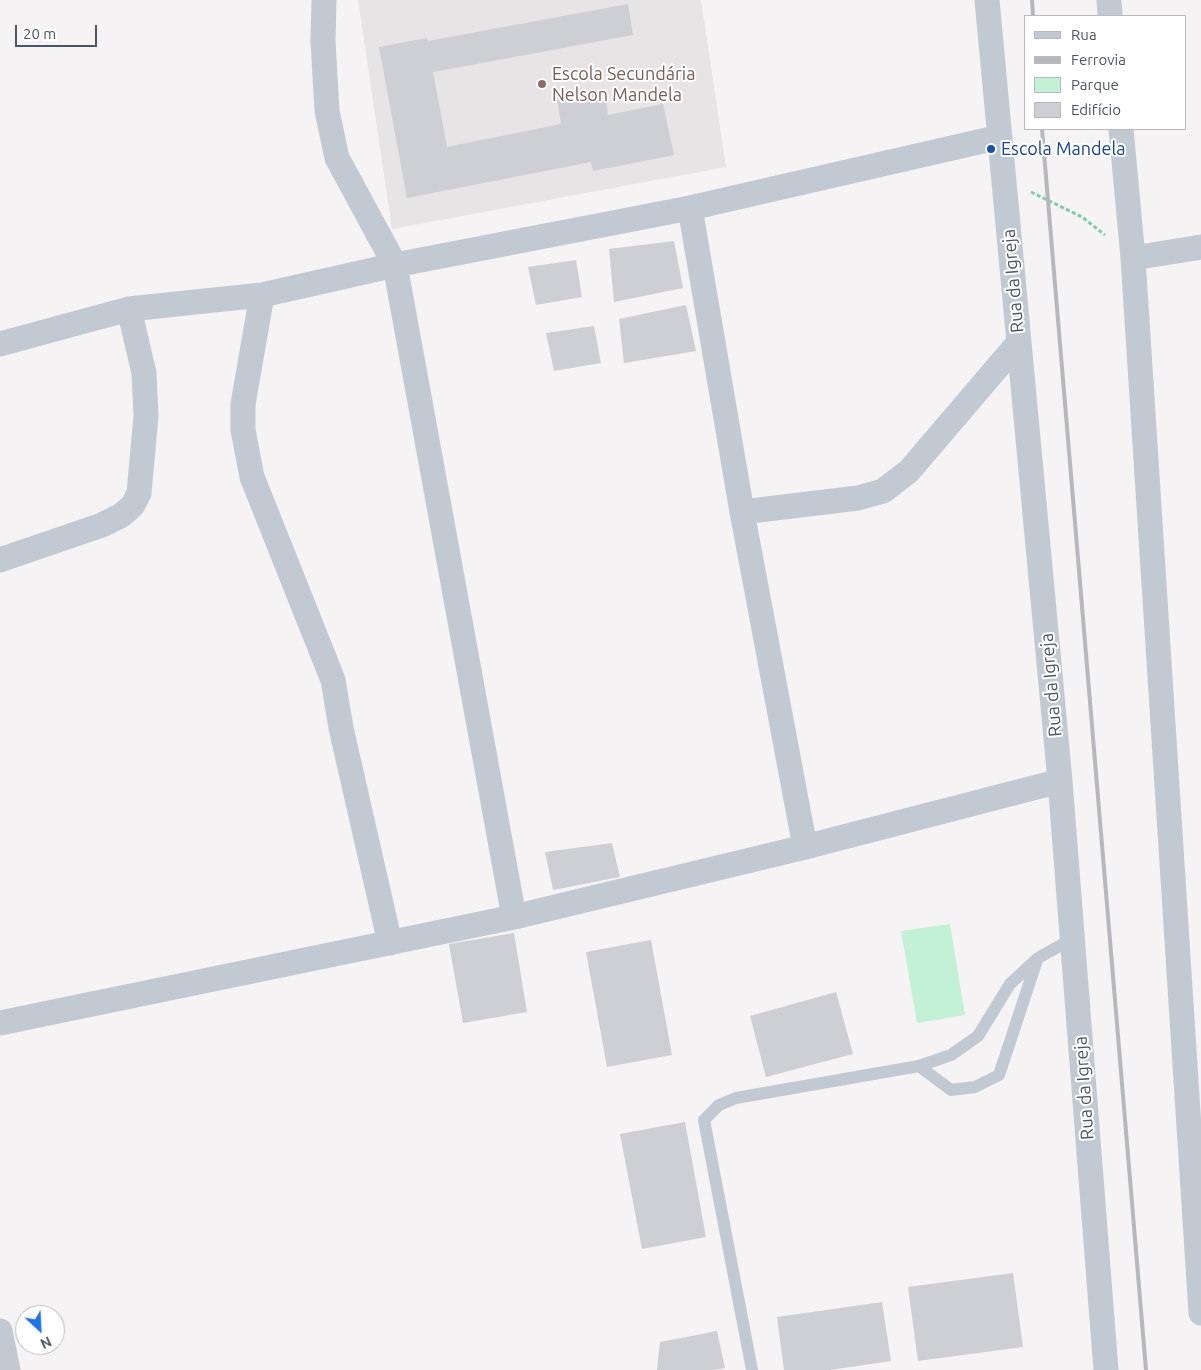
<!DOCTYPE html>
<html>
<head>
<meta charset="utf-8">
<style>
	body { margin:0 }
	#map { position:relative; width:1201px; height:1370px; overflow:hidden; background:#f5f3f3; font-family:Ubuntu,sans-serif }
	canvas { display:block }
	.legend { position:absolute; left:1024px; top:15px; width:162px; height:115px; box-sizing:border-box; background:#fff; border:1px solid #b7bbc0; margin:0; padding:6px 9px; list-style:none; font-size:15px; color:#4a5661 }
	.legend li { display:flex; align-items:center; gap:10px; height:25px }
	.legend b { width:25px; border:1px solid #b7bbc0 }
	.north { position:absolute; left:15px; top:1305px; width:50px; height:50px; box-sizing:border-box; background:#fff; border:1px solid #b7bbc0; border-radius:50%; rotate:155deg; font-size:14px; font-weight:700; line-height:20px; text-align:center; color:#4a5661 }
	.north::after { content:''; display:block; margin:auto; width:18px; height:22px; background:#1a73e8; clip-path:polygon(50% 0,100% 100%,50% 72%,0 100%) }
	.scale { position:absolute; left:15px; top:25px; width:82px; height:22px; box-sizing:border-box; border:2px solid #4a5661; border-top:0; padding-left:6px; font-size:15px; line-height:18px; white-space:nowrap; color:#4a5661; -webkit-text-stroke:4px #fff; paint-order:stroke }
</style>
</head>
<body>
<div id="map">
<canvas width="1201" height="1370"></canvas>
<ul class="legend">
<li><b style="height:6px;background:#c1cad2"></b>Rua</li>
<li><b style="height:6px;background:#b5b8bd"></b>Ferrovia</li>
<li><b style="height:14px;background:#c3f1d5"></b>Parque</li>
<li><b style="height:14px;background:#cdcfd5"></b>Edifício</li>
</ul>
<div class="north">N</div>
<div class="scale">20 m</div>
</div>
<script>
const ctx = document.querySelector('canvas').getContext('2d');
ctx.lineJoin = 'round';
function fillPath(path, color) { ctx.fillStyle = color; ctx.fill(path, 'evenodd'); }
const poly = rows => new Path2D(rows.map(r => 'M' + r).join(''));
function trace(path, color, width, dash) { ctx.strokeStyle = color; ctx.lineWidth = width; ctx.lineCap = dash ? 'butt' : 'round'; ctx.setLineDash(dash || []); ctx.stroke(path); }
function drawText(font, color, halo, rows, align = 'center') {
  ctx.font = font + ' Ubuntu,sans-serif'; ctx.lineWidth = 4; ctx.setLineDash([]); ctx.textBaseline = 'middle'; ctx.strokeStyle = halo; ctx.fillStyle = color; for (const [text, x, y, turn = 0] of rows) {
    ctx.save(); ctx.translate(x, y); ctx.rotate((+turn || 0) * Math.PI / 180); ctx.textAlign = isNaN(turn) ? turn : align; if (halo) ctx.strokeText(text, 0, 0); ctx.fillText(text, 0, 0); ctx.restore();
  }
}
fillPath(poly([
	[358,0,701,0,726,167,392,229]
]), '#e6e4e5');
fillPath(poly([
	[950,924,965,1015,917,1023,901,931]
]), '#c3f1d5');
fillPath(poly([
	[628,4,633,35,433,72,447,147,561,124,557,98,604,89,608,115,663,104,674,155,593,171,591,162,407,198,379,47,427,38,428,41],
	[674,241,683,288,614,302,609,249],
	[576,260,582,297,536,305,528,267],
	[686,305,696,351,624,363,619,319],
	[594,326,601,363,554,371,546,333],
	[612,843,620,877,553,890,545,852],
	[514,933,527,1012,463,1023,449,944],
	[651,940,672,1055,607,1067,586,952],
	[836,992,853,1054,766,1077,750,1016],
	[685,1122,706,1237,642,1249,620,1134],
	[1013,1273,1023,1347,918,1361,908,1287],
	[882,1302,891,1361,830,1370,784,1370,777,1317],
	[717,1331,725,1368,713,1370,657,1370,660,1342]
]), '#cdcfd5');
trace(poly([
	[1031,192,1082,217,1105,235]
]), '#7ad0a6', 3, [4, 2.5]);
trace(poly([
	[919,1066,951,1090,975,1087,999,1075,1037,960],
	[752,1370,704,1120,719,1105,736,1098,919,1066,951,1055,978,1036,1010,984,1038,958,1072,939]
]), '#c1cad2', 12);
trace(poly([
	[324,0,323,41,327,111,337,158,395,265,514,917],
	[987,0,1060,781,1106,1370],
	[1109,0,1110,16],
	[1121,129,1133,258,1201,1313],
	[690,208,742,512,805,847],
	[1133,258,1201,247],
	[262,295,243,404,243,430,252,477,333,680,341,728,390,943],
	[0,344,129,309,262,295,395,265,690,208,1000,137],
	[742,512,858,498,883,491,909,471,1019,342],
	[0,560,102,525,122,515,133,505,139,493,146,416,144,373,129,309],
	[0,1023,514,917,805,847,1060,781],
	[0,1331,8,1370]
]), '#c1cad2', 25);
trace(poly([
	[1032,0,1033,16],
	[1042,129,1146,1370]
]), '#b5b8bd', 4);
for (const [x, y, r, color] of [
	[542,84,5,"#8d6e63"],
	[991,149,5,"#1a4fb4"]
]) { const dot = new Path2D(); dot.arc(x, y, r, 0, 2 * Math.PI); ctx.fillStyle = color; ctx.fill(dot); trace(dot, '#fff', 2); }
drawText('18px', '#785e54', '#fff', [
	["Escola Secundária",552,74],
	["Nelson Mandela",552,95]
], 'left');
drawText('18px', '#164399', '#fff', [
	["Escola Mandela",1001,149]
], 'left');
drawText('18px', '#4a5661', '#fff', [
	["Rua da Igreja",1013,281,-95],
	["Rua da Igreja",1051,685,-95],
	["Rua da Igreja",1084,1088,-94]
]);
</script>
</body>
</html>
